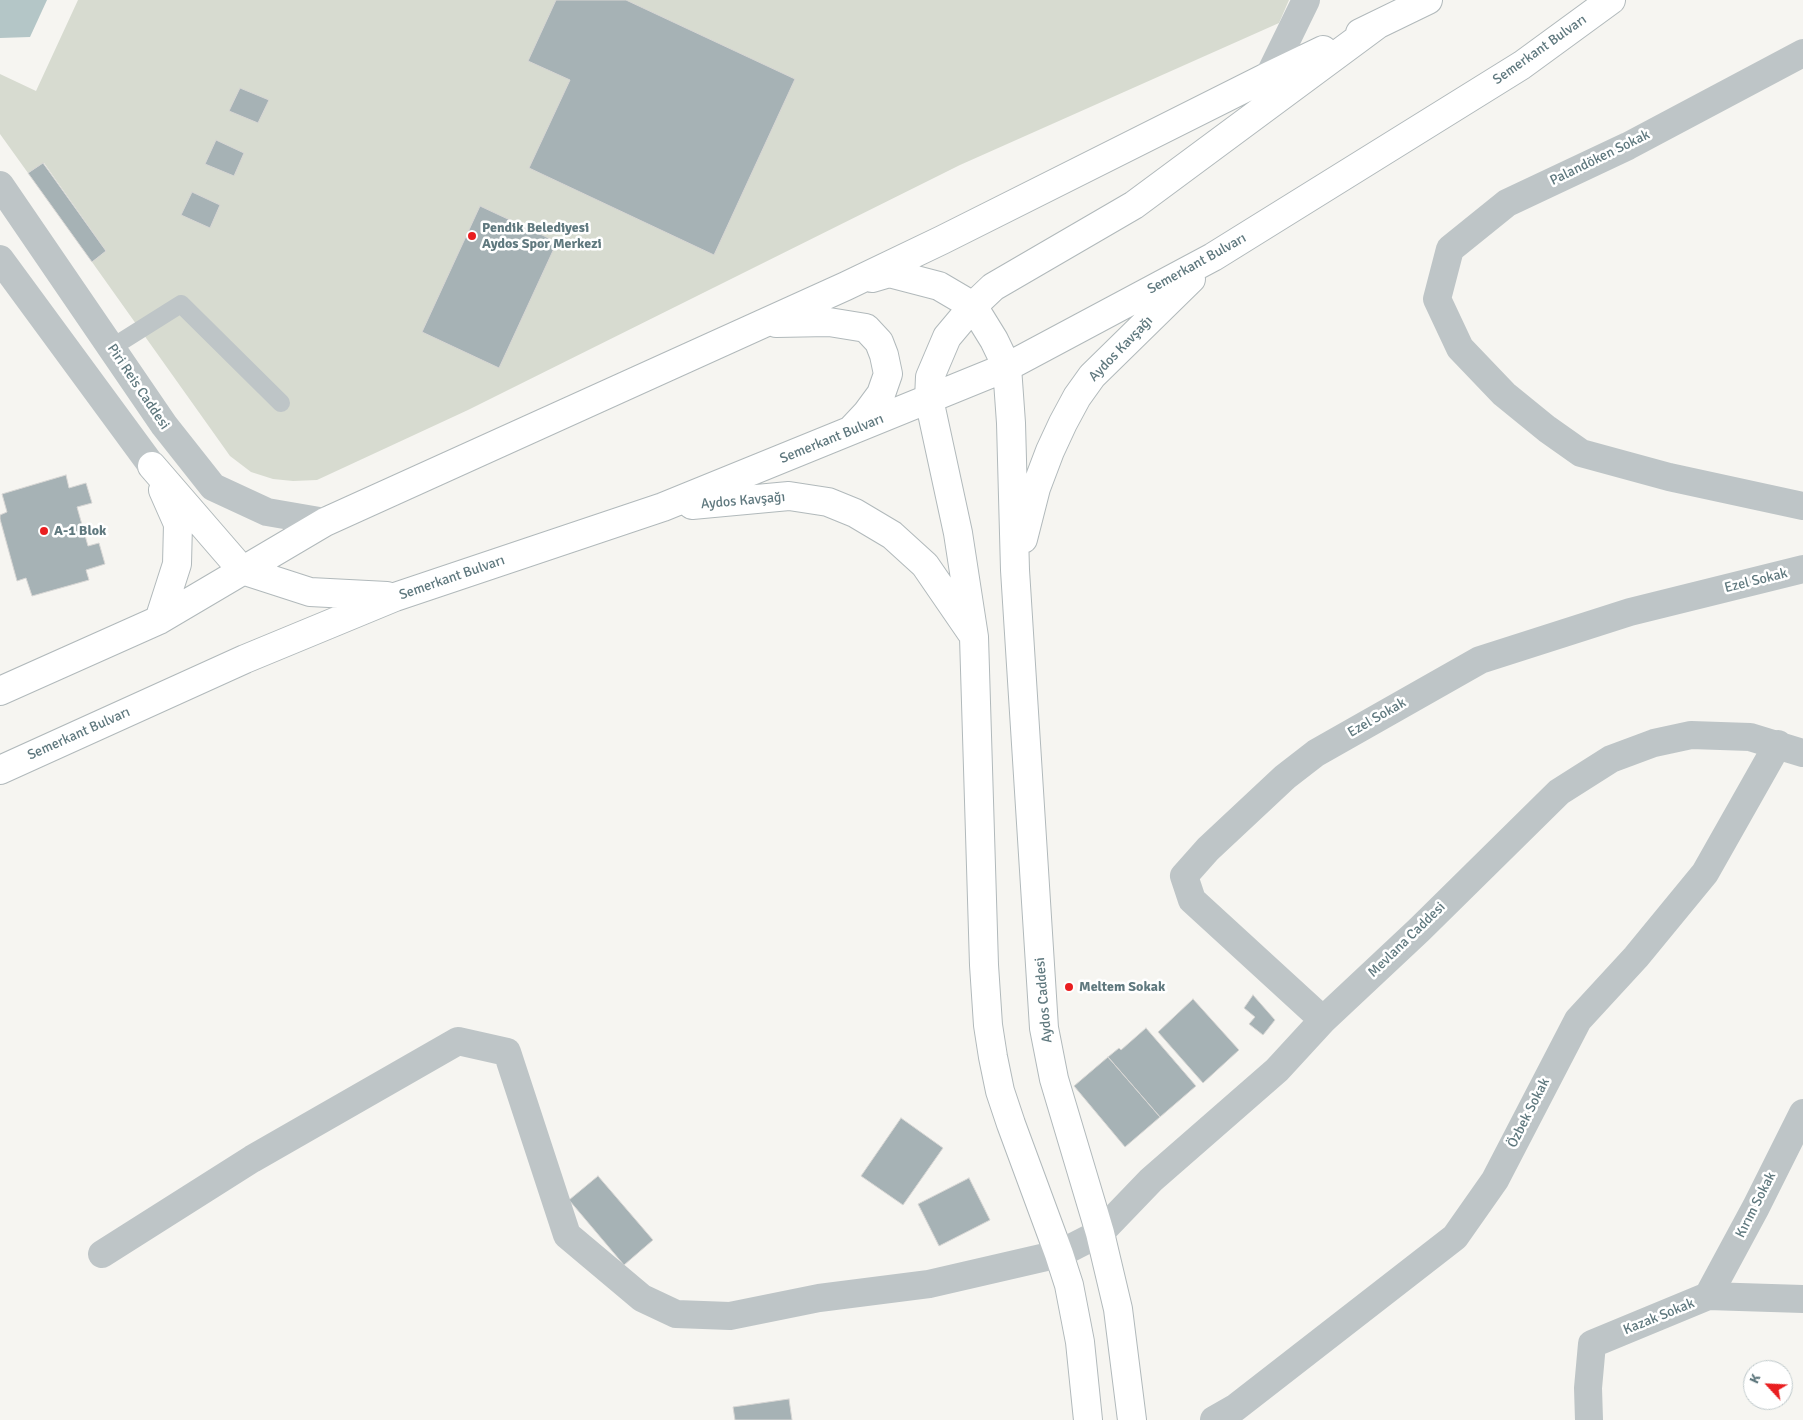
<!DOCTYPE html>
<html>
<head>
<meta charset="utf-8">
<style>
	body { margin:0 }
	#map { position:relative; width:1803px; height:1420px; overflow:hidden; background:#f6f5f1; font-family:Signika,sans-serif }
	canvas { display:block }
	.north { position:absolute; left:1743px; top:1360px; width:50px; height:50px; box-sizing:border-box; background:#fff; border:1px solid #bfc9cb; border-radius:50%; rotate:295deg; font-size:14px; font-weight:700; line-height:20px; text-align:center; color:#5f787e }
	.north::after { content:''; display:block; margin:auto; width:18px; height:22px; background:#e91e20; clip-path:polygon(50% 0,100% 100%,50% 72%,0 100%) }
</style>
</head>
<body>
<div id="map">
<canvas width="1803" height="1420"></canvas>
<div class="north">K</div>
</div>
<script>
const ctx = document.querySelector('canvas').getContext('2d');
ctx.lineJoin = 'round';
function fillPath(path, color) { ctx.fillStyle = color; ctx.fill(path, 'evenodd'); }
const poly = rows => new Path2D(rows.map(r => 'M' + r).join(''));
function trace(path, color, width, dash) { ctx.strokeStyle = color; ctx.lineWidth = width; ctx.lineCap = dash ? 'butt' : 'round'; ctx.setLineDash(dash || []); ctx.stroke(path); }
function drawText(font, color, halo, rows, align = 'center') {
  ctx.font = font + ' Signika,sans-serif'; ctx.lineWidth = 5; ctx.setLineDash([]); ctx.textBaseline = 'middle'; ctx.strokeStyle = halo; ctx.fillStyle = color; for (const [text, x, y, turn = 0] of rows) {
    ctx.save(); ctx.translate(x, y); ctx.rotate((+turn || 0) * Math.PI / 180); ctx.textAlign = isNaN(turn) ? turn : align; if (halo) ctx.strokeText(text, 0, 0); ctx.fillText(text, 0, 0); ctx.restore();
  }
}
fillPath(poly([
	[78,0,1289,0,1279,23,960,165,468,410,317,480,293,481,273,479,251,472,230,456,92,262,106,251,44,163,28,173,0,134,0,74,36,91]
]), '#d7dbd0');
fillPath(poly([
	[0,0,47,0,30,37,0,38]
]), '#b4c6c7');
const building = poly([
	[556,0,626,0,795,79,714,255,529,168,570,80,528,61,556,0],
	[240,88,269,100,258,123,229,111,240,88],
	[216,140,244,153,234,176,205,164,216,140],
	[43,163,106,251,92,262,28,173,43,163],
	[192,192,220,205,210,228,181,215,192,192],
	[480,206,557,242,499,368,422,332,480,206],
	[66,475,69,488,86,483,92,503,77,507,88,546,99,543,105,564,86,570,89,580,32,596,26,578,17,581,0,519,0,515,7,512,2,494,66,475],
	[1253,995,1275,1020,1263,1035,1249,1024,1255,1017,1244,1008,1253,995],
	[1193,999,1239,1050,1203,1083,1158,1032,1193,999],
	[1146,1028,1196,1086,1160,1117,1108,1057,1119,1048,1121,1050,1146,1028],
	[1108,1057,1160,1117,1125,1147,1074,1086,1108,1057],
	[901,1118,943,1148,903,1205,861,1176,901,1118],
	[598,1176,653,1240,624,1265,569,1200,598,1176],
	[969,1178,990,1220,939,1246,918,1204,969,1178],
	[789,1399,792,1420,735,1420,733,1407,789,1399]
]);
fillPath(building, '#a6b2b5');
trace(building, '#d7d6d4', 1);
const primary = poly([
	[1360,33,1428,0],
	[872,278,889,273,939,286,973,306,994,340,1007,367,1011,423,1015,570,1044,1028,1054,1079,1100,1233,1118,1309,1132,1420],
	[776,323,829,322,866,328,879,342,884,355,888,374,881,394,867,413,852,429],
	[152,466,242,570,310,592,387,596],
	[692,505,789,496,828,502,855,513,892,535,925,565,971,632],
	[1023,539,1036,488,1050,451,1063,423,1077,397,1092,376,1191,279],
	[159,620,177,564,178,524,163,490],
	[0,691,159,620,325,522,846,286,942,240,1269,76,1323,50],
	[0,770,245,659,395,597,663,507,1007,367,1213,257,1522,65,1611,0],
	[1088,1420,1080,1342,1069,1285,1059,1254,1011,1124,1000,1091,993,1057,988,1025,984,965,974,637,958,533,929,399,930,377,947,337,973,306,993,287,1134,205,1377,25]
]);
trace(primary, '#b1b9bb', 30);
trace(poly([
	[111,348,181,304,281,403]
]), '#bec5c7', 18);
trace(poly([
	[1803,53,1628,146,1507,203,1450,249,1437,299,1460,348,1504,394,1547,429,1581,453,1669,477,1803,506],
	[1269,76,1306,0],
	[1323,1020,1192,900,1184,876,1208,849,1285,777,1316,753,1480,660,1630,612,1803,569],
	[102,1254,252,1159,458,1041,507,1052,567,1235,642,1298,676,1314,730,1316,819,1298,929,1284,1059,1254,1100,1233,1151,1180,1277,1070,1323,1020,1419,930,1559,792,1611,759,1654,743,1691,735,1750,737,1803,753],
	[1708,1296,1756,1207,1803,1113],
	[1214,1420,1235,1408,1455,1237,1495,1180,1578,1020,1636,957,1705,873,1778,744],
	[1589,1420,1588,1388,1592,1344,1708,1296,1803,1299]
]), '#bec5c7', 28);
trace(poly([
	[0,185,164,425,213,487,267,512,325,522],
	[0,259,152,466]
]), '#bec5c7', 28);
trace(primary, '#fff', 28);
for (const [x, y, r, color] of [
	[472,236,5,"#e91e20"],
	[44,531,5,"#e91e20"],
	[1069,987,5,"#e91e20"]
]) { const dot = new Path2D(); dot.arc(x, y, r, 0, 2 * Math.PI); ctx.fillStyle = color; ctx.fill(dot); trace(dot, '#fff', 2); }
drawText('14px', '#5f787e', '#fff', [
	["Semerkant Bulvarı",1540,50,-35],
	["Palandöken Sokak",1600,158,-26],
	["Semerkant Bulvarı",1197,264,-29],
	["Aydos Kavşağı",1121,349,-46],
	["Piri Reis Caddesi",138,387,56],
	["Semerkant Bulvarı",832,439,-22],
	["Aydos Kavşağı",743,501,-5],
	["Semerkant Bulvarı",452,578,-19],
	["Ezel Sokak",1756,581,-14],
	["Ezel Sokak",1377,718,-30],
	["Semerkant Bulvarı",79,734,-24],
	["Mevlana Caddesi",1407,940,-44],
	["Aydos Caddesi",1044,1000,-95],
	["Özbek Sokak",1529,1113,-63],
	["Kırım Sokak",1756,1205,-63],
	["Kazak Sokak",1659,1317,-22]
]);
drawText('bold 14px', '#5f787e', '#fff', [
	["Pendik Belediyesi",482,228],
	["Aydos Spor Merkezi",482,244],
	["A-1 Blok",54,531],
	["Meltem Sokak",1079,987]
], 'left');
</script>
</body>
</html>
